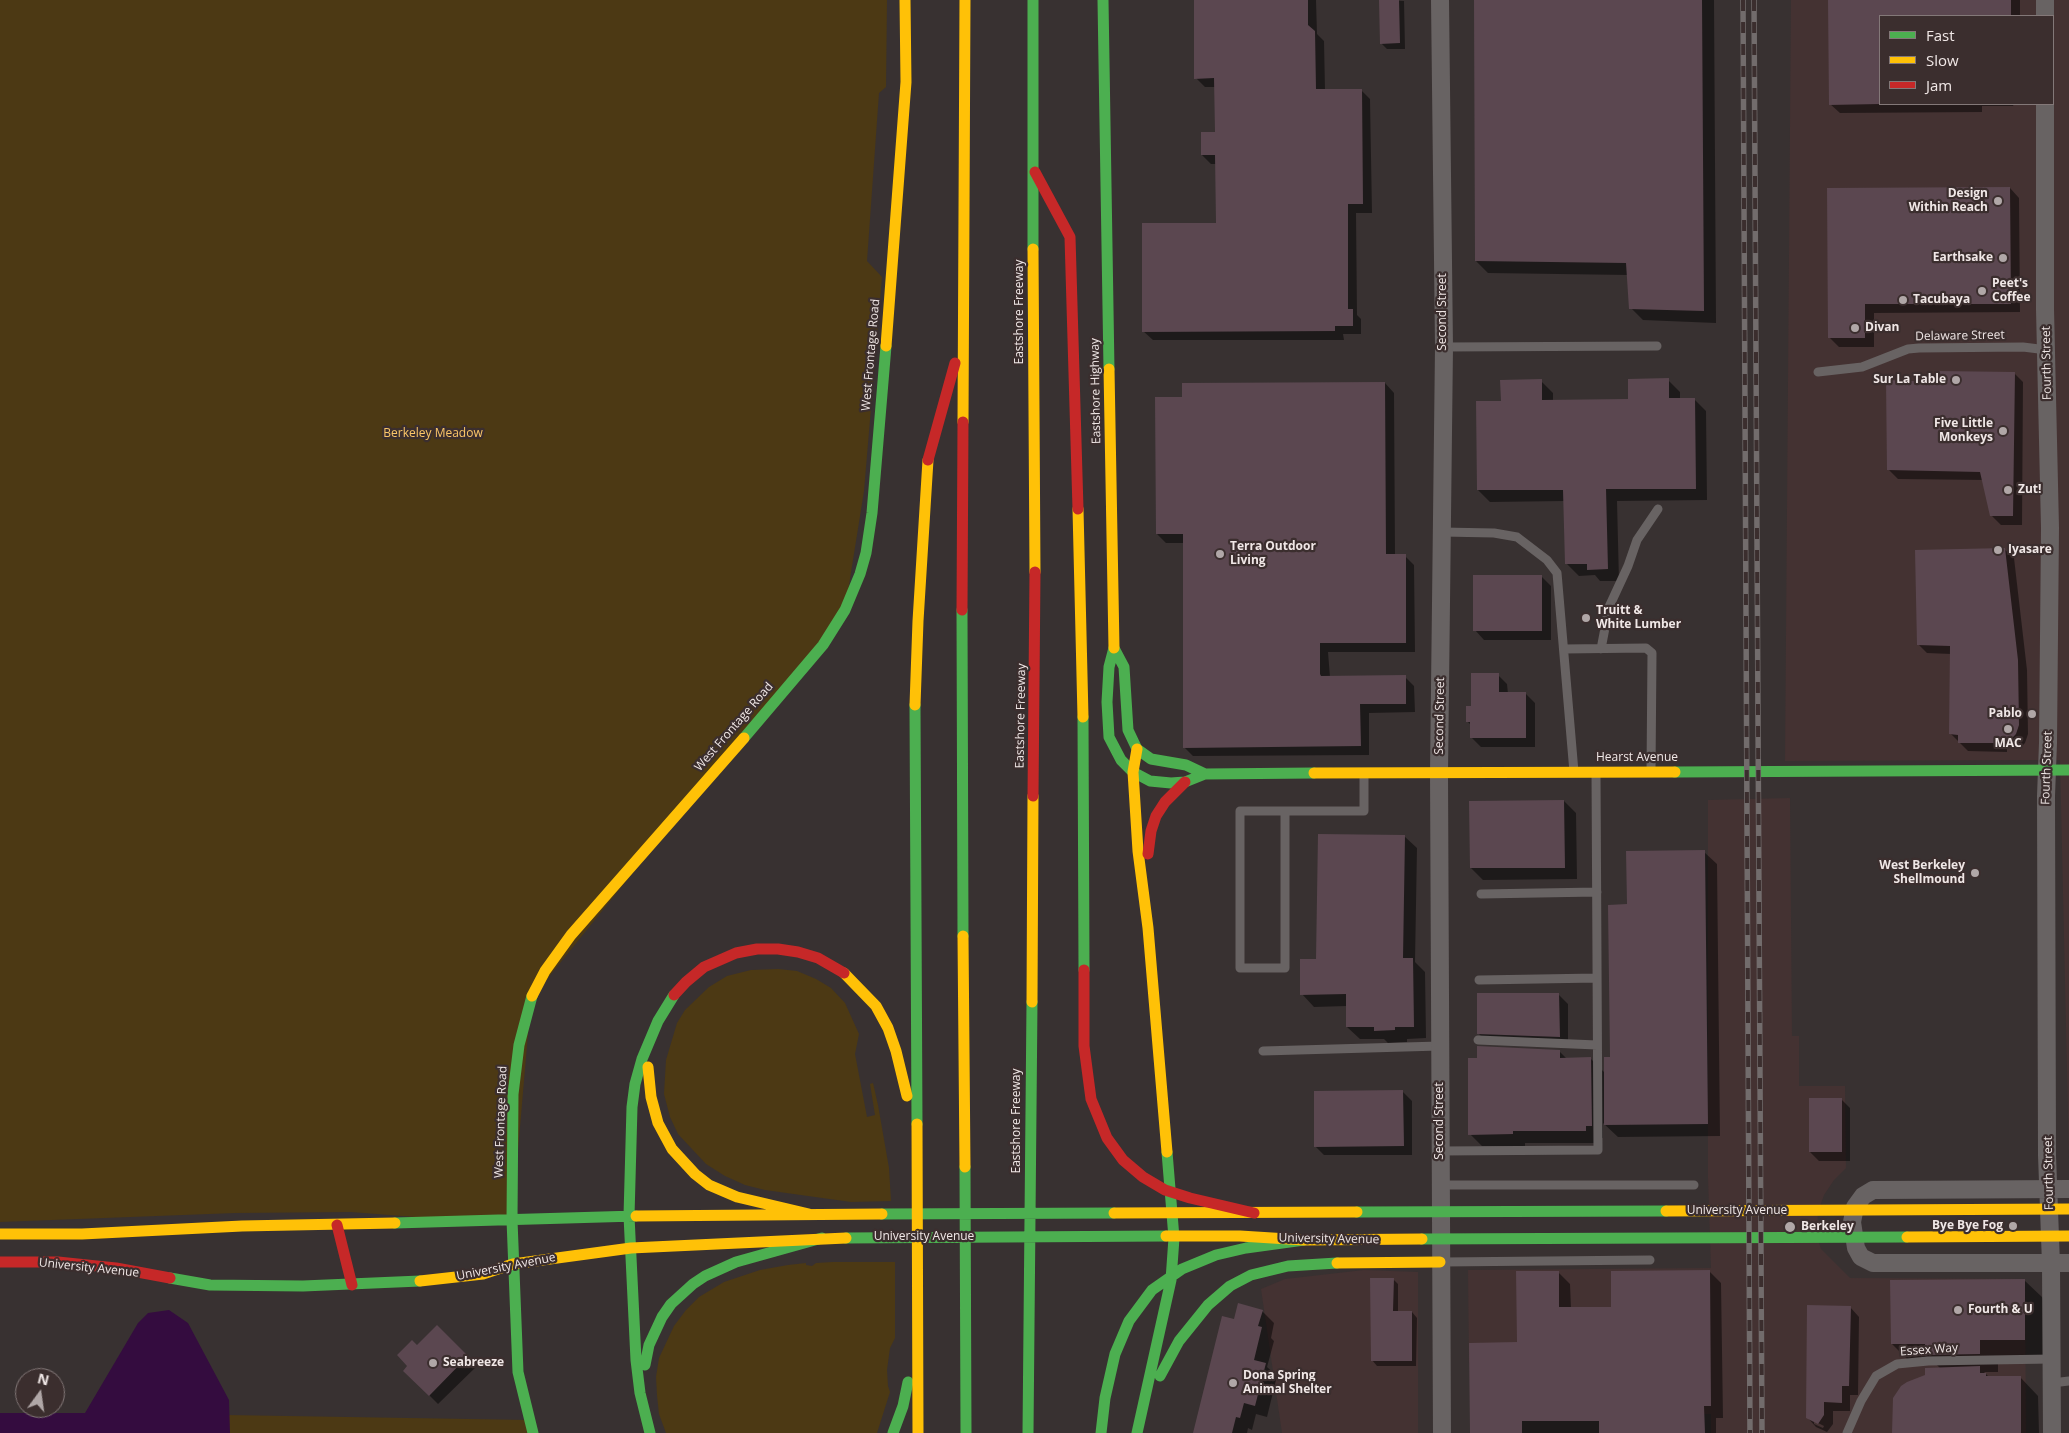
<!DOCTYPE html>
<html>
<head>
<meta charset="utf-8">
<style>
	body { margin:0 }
	#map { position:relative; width:2069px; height:1433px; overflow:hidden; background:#383131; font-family:"Open Sans",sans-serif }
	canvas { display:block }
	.legend { position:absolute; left:1879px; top:15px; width:175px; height:90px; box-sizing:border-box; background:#3b2e2e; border:1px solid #837878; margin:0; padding:6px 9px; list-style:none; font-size:15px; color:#f0e7e6 }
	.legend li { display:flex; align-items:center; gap:10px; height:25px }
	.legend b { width:25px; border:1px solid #837878 }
	.north { position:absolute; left:15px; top:1368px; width:50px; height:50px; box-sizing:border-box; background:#3b2e2e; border:1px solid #837878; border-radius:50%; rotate:14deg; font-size:14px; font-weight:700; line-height:20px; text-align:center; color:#f0e7e6 }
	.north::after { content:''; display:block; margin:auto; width:18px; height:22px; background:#b0a7a7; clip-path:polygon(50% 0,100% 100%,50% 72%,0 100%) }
</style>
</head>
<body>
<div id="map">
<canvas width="2069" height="1433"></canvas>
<ul class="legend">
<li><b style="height:6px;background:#4caf50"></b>Fast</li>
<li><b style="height:6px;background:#ffc107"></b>Slow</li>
<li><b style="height:6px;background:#c62828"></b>Jam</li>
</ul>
<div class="north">N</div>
</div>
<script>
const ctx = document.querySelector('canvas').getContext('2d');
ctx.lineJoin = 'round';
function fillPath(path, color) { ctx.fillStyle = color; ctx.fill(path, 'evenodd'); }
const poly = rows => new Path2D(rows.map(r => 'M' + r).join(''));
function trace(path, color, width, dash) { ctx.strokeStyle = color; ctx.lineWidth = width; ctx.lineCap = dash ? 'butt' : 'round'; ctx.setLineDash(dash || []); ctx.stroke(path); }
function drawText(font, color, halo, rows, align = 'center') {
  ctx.font = font + ' "Open Sans",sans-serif'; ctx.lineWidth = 4.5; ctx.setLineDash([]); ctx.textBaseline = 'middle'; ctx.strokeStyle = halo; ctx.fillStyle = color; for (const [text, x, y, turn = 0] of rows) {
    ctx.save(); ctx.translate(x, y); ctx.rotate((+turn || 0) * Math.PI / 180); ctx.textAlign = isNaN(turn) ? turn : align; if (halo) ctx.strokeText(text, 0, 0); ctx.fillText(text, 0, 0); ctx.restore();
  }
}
fillPath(poly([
	[1791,0,2069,0,2069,1159,2060,760,1785,761],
	[1880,16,2053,16,2053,104,1880,104],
	[1790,798,1792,1036,1799,1036,1799,1086,1845,1086,1846,1168,1834,1180,1824,1195,1818,1212,1817,1236,1821,1249,1850,1278,2025,1279,2026,1433,1711,1433,1711,1414,1592,1414,1592,1362,1469,1363,1468,1270,1711,1268,1708,1178,1708,800],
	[1364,1270,1418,1272,1418,1433,1282,1433,1261,1289,1285,1279]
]), '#443232');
fillPath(poly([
	[0,0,887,0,886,87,879,93,867,261,882,277,864,491,845,610,531,999,512,1220,479,1222,351,1212,235,1213,0,1222],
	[778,969,797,971,816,979,831,988,845,1003,859,1034,855,1054,867,1117,875,1115,870,1084,873,1083,878,1105,889,1168,891,1201,851,1202,765,1190,745,1185,725,1176,706,1164,678,1134,670,1117,664,1094,666,1060,677,1023,685,1010,709,987,727,976,751,970],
	[833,1262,895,1262,895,1338,890,1348,887,1370,888,1386,890,1392,877,1433,666,1433,659,1414,657,1395,656,1377,659,1358,674,1326,686,1310,699,1297,724,1282,760,1270,788,1265,806,1263,806,1265,812,1266,816,1263],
	[226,1415,529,1420,533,1433,227,1433]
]), '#4c3914');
fillPath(poly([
	[169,1310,188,1323,229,1400,230,1433,0,1433,0,1413,85,1413,138,1323,148,1313]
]), '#340c3f');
fillPath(poly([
	[1195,0,1316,0,1317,34,1324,41,1325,90,1361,90,1370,99,1372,213,1356,213,1357,315,1361,319,1361,334,1343,334,1344,340,1153,340,1143,331,1217,224,1216,164,1211,164,1202,155,1216,133,1216,87,1205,87,1196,78],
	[1380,0,1404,1,1405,49,1387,49,1381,43],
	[1475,0,1714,0,1716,323,1643,320,1631,308,1628,275,1488,273,1476,261],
	[1829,0,2020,0,2020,16,1880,16,1880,104,2014,104,2013,106,1982,106,1982,112,1840,113,1830,104],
	[2010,188,2019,198,2020,312,1874,313,1874,347,1839,347,1830,338,1829,190],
	[2014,373,2023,382,2022,525,2001,525,1992,516,1984,480,1898,479,1889,470,1937,383],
	[1668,380,1680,392,1680,399,1694,399,1706,411,1707,500,1617,501,1619,581,1600,581,1595,575,1579,576,1567,564,1565,501,1490,502,1478,490,1502,402,1541,381,1553,393,1553,401,1629,400],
	[1385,383,1394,393,1395,556,1405,556,1414,565,1415,652,1328,652,1330,677,1405,677,1414,686,1415,712,1369,713,1369,755,1193,756,1184,747,1184,543,1166,543,1157,534,1183,398],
	[2004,549,2014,558,2027,670,2028,734,2025,743,2020,748,2007,748,2007,752,1968,751,1951,734,1951,654,1927,653,1918,644],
	[1542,577,1551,586,1551,640,1484,640,1475,630],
	[1498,675,1507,684,1508,694,1526,694,1535,703,1535,747,1481,747,1472,738,1472,726,1467,721,1472,707],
	[1564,801,1576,813,1577,879,1483,880,1471,868],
	[1404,836,1417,848,1415,962,1425,972,1426,1038,1407,1039,1407,1042,1388,1043,1384,1039,1360,1039,1347,1027,1347,1006,1314,1007,1302,994,1318,960],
	[1704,852,1717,864,1720,1136,1618,1137,1603,1123,1603,1138,1598,1138,1598,1143,1525,1143,1525,1146,1482,1146,1470,1134,1559,1051,1567,1059,1591,1059,1605,1073,1611,1059,1628,905],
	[1559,995,1568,1004,1568,1046,1488,1043,1478,1033],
	[1403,1092,1412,1101,1412,1155,1324,1155,1315,1146],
	[1841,1099,1850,1108,1850,1161,1819,1161,1810,1152],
	[1709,1271,1721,1283,1723,1418,1716,1418,1716,1433,1471,1433,1558,1272,1570,1284,1571,1308,1612,1308],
	[1393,1279,1398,1284,1398,1312,1412,1312,1417,1318,1416,1366,1377,1366,1372,1360],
	[2024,1280,2043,1298,2043,1357,1998,1358,1998,1372,1984,1372,1990,1378,2020,1377,2038,1396,2039,1433,1893,1433,1894,1399,1940,1368,1934,1362,1910,1362,1892,1344],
	[1850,1307,1859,1317,1858,1395,1850,1395,1850,1411,1833,1411,1833,1424,1827,1432,1816,1427,1807,1417],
	[1814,1421,1824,1426,1823,1428,1814,1424],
	[1262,1311,1274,1323,1271,1338,1274,1341,1267,1367,1277,1376,1267,1417,1256,1414,1252,1430,1248,1428,1247,1433,1195,1433,1235,1321],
	[437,1327,477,1366,438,1404,405,1371,417,1347]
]), '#0007');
fillPath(poly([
	[1194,0,1308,0,1308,25,1315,31,1316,89,1362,89,1363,204,1348,204,1348,309,1353,309,1353,326,1335,326,1335,331,1142,332,1142,223,1216,223,1215,155,1201,155,1201,132,1215,132,1214,78,1194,79],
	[1379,0,1399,0,1400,43,1380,44],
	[1474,0,1702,0,1704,311,1629,309,1626,263,1475,261],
	[1828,0,2011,0,2011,16,1880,16,1880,104,1829,105],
	[2010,187,2011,304,1865,304,1865,338,1828,338,1827,188],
	[1936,371,2015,372,2013,516,1990,516,1980,472,1887,470,1886,380,1936,382],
	[1669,378,1669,398,1695,398,1696,489,1606,489,1608,569,1587,570,1587,564,1565,564,1563,490,1477,490,1476,401,1501,401,1500,380,1542,379,1542,400,1628,399,1628,379],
	[1385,382,1386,554,1406,554,1406,643,1320,643,1320,674,1321,676,1406,675,1406,704,1360,704,1361,746,1183,748,1183,534,1156,534,1155,397,1182,397,1182,383],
	[2005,548,2018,660,2019,725,2016,734,2011,739,1998,740,1998,743,1958,743,1958,735,1949,734,1950,646,1917,645,1915,550],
	[1473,575,1542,575,1542,631,1473,631],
	[1471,673,1499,673,1499,692,1526,692,1526,738,1470,738,1470,722,1466,722,1466,706,1471,706],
	[1564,800,1565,868,1470,868,1469,801],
	[1318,834,1405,835,1403,958,1413,958,1414,1027,1395,1027,1395,1030,1374,1031,1374,1027,1346,1027,1346,994,1300,995,1300,959,1316,959],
	[1705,850,1708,1124,1604,1125,1604,1057,1610,1057,1608,905,1627,904,1626,851],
	[1477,993,1559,993,1560,1037,1477,1034],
	[1477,1046,1560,1050,1560,1058,1591,1057,1592,1126,1586,1126,1586,1131,1513,1131,1513,1134,1468,1135,1468,1058,1477,1058],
	[1403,1090,1404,1146,1314,1147,1314,1091],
	[1809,1098,1842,1098,1842,1152,1809,1152],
	[1710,1270,1711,1406,1704,1406,1705,1433,1599,1433,1599,1421,1522,1421,1522,1433,1470,1433,1469,1343,1517,1342,1516,1271,1559,1271,1559,1307,1611,1307,1611,1271],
	[1370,1278,1394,1278,1393,1311,1412,1311,1412,1361,1371,1361],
	[2025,1279,2025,1340,1980,1340,1980,1354,1925,1355,1925,1344,1891,1344,1890,1280],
	[1238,1303,1263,1310,1258,1326,1262,1327,1254,1360,1266,1363,1255,1406,1244,1403,1240,1418,1236,1417,1232,1433,1193,1433,1222,1316,1234,1319],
	[1807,1305,1851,1306,1849,1386,1842,1386,1842,1403,1824,1402,1824,1415,1818,1424,1806,1418],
	[437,1325,468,1356,429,1396,403,1371,407,1366,397,1355,412,1340,417,1345],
	[1980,1366,1980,1373,1986,1373,1986,1376,2021,1376,2021,1433,1892,1433,1893,1398,1901,1386,1907,1382,1925,1375,1925,1368]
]), '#5b4750');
trace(poly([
	[1444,347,1657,346],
	[1818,372,1862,367,1908,349,1919,348,2023,347,2047,350],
	[1442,532,1494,533,1517,537,1547,560,1557,573,1574,772],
	[1564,649,1646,648,1652,653,1651,772],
	[1601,649,1609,607,1628,566,1637,540,1658,509],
	[1285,811,1285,968,1240,968,1240,811,1364,811,1364,773],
	[1481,894,1597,892],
	[1479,980,1597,978],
	[1478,1040,1597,1045],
	[1263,1051,1440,1046],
	[1440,1151,1598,1150,1596,772],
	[1440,1185,1694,1185],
	[1443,1262,1650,1260],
	[2052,1383,2069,1381],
	[1847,1433,1861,1401,1876,1376,1897,1364,1928,1361,2052,1359]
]), '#686363', 9);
trace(poly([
	[1440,0,1444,347,1439,773,1442,1433],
	[2045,0,2045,16],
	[2045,104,2045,309,2050,528,2048,743,2046,796,2047,1155,2051,1264,2052,1433],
	[2069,1189,1873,1190,1863,1196,1855,1207,1852,1222,1856,1248,1861,1257,1873,1263,2069,1263]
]), '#686363', 18);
trace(poly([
	[1103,0,1109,369],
	[1033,249,1033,0],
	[962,610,963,936],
	[1114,648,1109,667,1107,702,1109,737,1121,760,1133,772,1150,781,1171,783,1185,782,1205,774,1314,773],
	[1115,650,1124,667,1128,730,1137,749,1151,759,1186,765,1205,774],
	[915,705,917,1124],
	[1083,717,1084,970],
	[744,738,823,645,845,610,860,574,866,553,872,513,886,346],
	[1675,772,2069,770],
	[532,996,519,1045,513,1094,512,1220,518,1372,533,1433],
	[965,1167,966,1433],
	[1357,1212,1666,1211],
	[882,1214,1114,1213],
	[395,1223,636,1216],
	[846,1238,1166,1236],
	[1422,1239,1907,1237],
	[170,1278,210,1285,303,1286,420,1281],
	[645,1365,649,1345,662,1317,671,1304,693,1284,705,1276,736,1262,822,1238],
	[1160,1376,1179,1341,1208,1305,1230,1286,1251,1275,1288,1266,1337,1263],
	[650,1433,640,1393,636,1360,629,1216,632,1107,635,1084,642,1059,658,1021,674,995],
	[893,1433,903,1406,908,1382],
	[1028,1433,1032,1002],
	[1101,1433,1105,1398,1115,1354,1129,1321,1152,1290,1182,1269,1216,1255,1246,1248,1304,1240],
	[1137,1433,1171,1280,1174,1238,1167,1152]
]), '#4caf50', 11);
trace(poly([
	[1033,249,1035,572],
	[886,346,906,82,905,0],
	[1109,369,1114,648],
	[963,422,965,0],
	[1078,509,1083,717],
	[915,705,918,621,928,460],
	[1137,749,1133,772,1138,851,1148,928,1167,1152],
	[1314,773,1675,772],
	[963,936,965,1167],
	[844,973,876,1006,888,1028,896,1051,907,1096],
	[532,996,545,971,571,935,744,738],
	[1032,1002,1033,796],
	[648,1067,651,1097,658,1123,672,1149,695,1174,709,1185,737,1197,809,1214],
	[917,1124,918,1433],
	[1666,1211,2069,1209],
	[1114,1213,1357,1212],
	[636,1216,882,1214],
	[0,1234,82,1234,242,1226,395,1223],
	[1166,1236,1240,1236,1304,1240,1422,1239],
	[1907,1237,2069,1236],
	[1337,1263,1440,1262],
	[420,1281,483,1274,513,1264,631,1248,846,1238]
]), '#ffc107', 11);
trace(poly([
	[1035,172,1070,237,1078,509],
	[928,460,955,363],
	[962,610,963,422],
	[1033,796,1035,572],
	[1148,854,1151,831,1156,816,1165,802,1185,782],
	[1084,970,1084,1046,1091,1099,1107,1138,1123,1160,1143,1177,1165,1190,1190,1198,1254,1213],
	[674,995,686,982,704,967,736,953,757,949,778,949,798,952,818,958,844,973],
	[337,1225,352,1285],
	[0,1262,58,1262,116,1268,170,1278]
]), '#c62828', 11);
const rail = poly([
	[1743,0,1750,1433],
	[1754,0,1762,1433]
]);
trace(rail, '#726c6c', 5.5);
trace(rail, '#3b2e2e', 4, [11]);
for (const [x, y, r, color] of [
	[1998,201,5,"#b0a7a7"],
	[2003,258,5,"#b0a7a7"],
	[1982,291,5,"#b0a7a7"],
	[1903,300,5,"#b0a7a7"],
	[1855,328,5,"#b0a7a7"],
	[1956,380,5,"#b0a7a7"],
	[2003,431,5,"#b0a7a7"],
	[2008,490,5,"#b0a7a7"],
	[1998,550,5,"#b0a7a7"],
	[1220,554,5,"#b0a7a7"],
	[1586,618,5,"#b0a7a7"],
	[2032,714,5,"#b0a7a7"],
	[2008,729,5,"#b0a7a7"],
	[1975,873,5,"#b0a7a7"],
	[2013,1226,5,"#b0a7a7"],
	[1790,1227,6,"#b0a7a7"],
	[1958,1310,5,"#b0a7a7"],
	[433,1363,5,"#b0a7a7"],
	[1233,1383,5,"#b0a7a7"]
]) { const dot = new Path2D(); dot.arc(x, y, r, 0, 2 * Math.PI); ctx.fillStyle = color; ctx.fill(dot); trace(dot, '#3b2e2e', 2); }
drawText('bold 12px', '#f0e7e6', '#3b2e2e', [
	["Design",1988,194,"right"],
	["Within Reach",1988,208,"right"],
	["Earthsake",1993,258,"right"],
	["Peet's",1992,284],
	["Coffee",1992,298],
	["Tacubaya",1913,300],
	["Divan",1865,328],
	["Sur La Table",1946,380,"right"],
	["Five Little",1993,424,"right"],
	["Monkeys",1993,438,"right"],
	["Zut!",2018,490],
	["Terra Outdoor",1230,547],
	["Living",1230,561],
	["Iyasare",2008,550],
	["Truitt &",1596,611],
	["White Lumber",1596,625],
	["Pablo",2022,714,"right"],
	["MAC",2008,744,"center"],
	["West Berkeley",1965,866,"right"],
	["Shellmound",1965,880,"right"],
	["Bye Bye Fog",2003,1226,"right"],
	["Berkeley",1801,1227],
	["Fourth & U",1968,1310],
	["Seabreeze",443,1363],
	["Dona Spring",1243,1376],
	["Animal Shelter",1243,1390]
], 'left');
drawText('12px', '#f0e7e6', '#3b2e2e', [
	["Eastshore Freeway",1020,312,-90],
	["Second Street",1443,312,-90],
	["Delaware Street",1960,336,-1],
	["West Frontage Road",871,355,-85],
	["Fourth Street",2047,363,-91],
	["Eastshore Highway",1096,391,-91],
	["Eastshore Freeway",1021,716,-89],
	["Second Street",1440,716,-89],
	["West Frontage Road",734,727,-49],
	["Hearst Avenue",1637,758],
	["Fourth Street",2047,768,-88],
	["Eastshore Freeway",1017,1121,-90],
	["Second Street",1440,1121,-90],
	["West Frontage Road",501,1122,-88],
	["Fourth Street",2049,1173,-91],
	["University Avenue",1737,1211],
	["University Avenue",924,1237],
	["University Avenue",1329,1239,1],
	["University Avenue",506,1267,-11],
	["University Avenue",89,1268,6],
	["Essex Way",1929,1350,-4]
]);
drawText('12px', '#fbc668', '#3b2e2e', [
	["Berkeley Meadow",433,434]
]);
</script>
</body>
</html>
